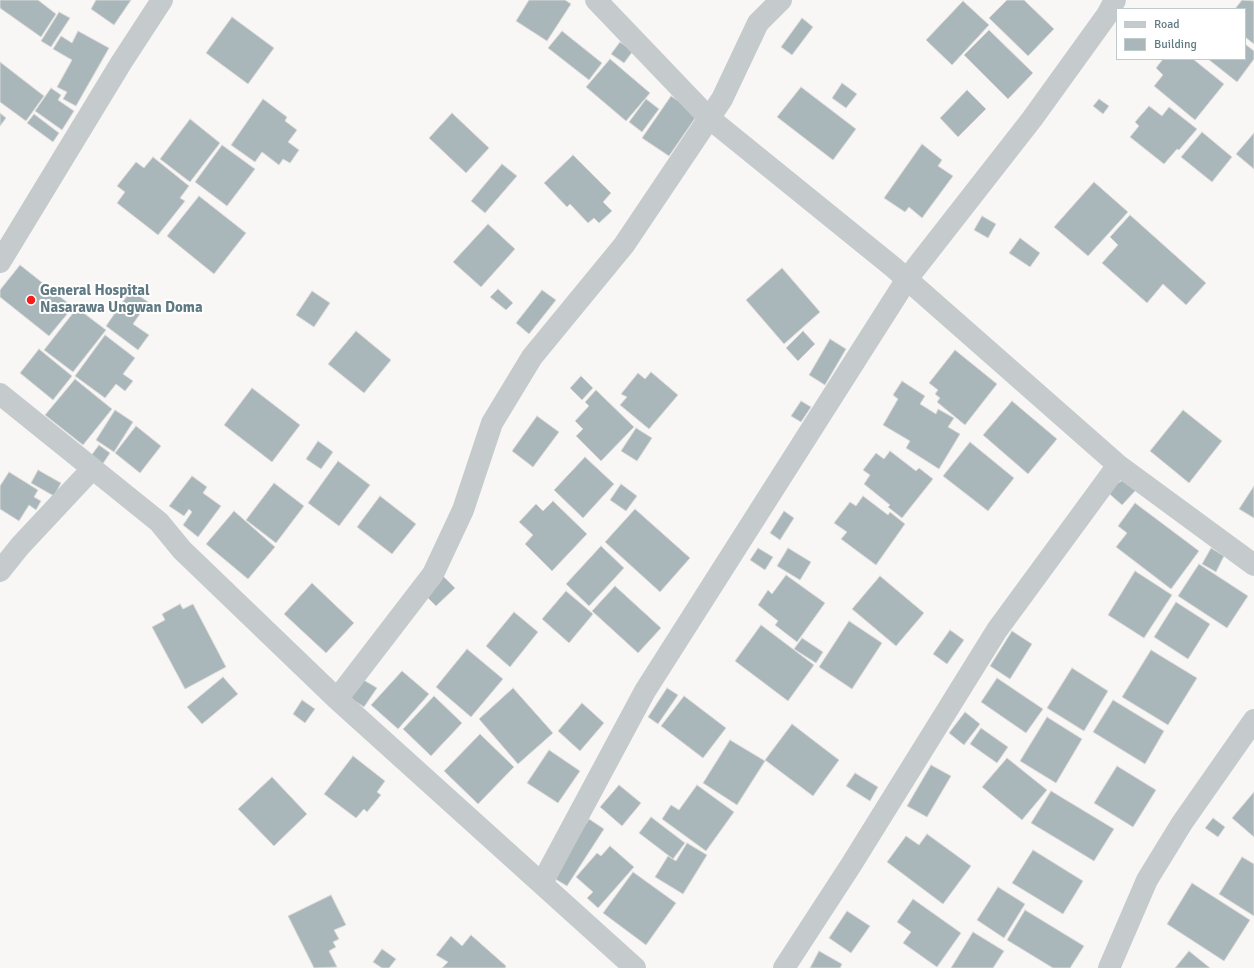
<!DOCTYPE html>
<html>
<head>
<meta charset="utf-8">
<style>
	body { margin:0 }
	#map { position:relative; width:1254px; height:968px; overflow:hidden; background:#f8f7f5; font-family:Signika,sans-serif }
	canvas { display:block }
	.legend { position:absolute; left:1116px; top:8px; width:130px; height:52px; box-sizing:border-box; background:#fff; border:1px solid #bfcacd; margin:0; padding:5px 7px; list-style:none; font-size:12px; color:#607a83 }
	.legend li { display:flex; align-items:center; gap:8px; height:20px }
	.legend b { width:20px; border:1px solid #bfcacd }
</style>
</head>
<body>
<div id="map">
<canvas width="1254" height="968"></canvas>
<ul class="legend">
<li><b style="height:5px;background:#c5cbcd"></b>Road</li>
<li><b style="height:11px;background:#a9b6ba"></b>Building</li>
</ul>
</div>
<script>
const ctx = document.querySelector('canvas').getContext('2d');
ctx.lineJoin = 'round';
function fillPath(path, color) { ctx.fillStyle = color; ctx.fill(path, 'evenodd'); }
const poly = rows => new Path2D(rows.map(r => 'M' + r).join(''));
function trace(path, color, width, dash) { ctx.strokeStyle = color; ctx.lineWidth = width; ctx.lineCap = dash ? 'butt' : 'round'; ctx.setLineDash(dash || []); ctx.stroke(path); }
function drawText(font, color, halo, rows, align = 'center') {
  ctx.font = font + ' Signika,sans-serif'; ctx.lineWidth = 4; ctx.setLineDash([]); ctx.textBaseline = 'middle'; ctx.strokeStyle = halo; ctx.fillStyle = color; for (const [text, x, y, turn = 0] of rows) {
    ctx.save(); ctx.translate(x, y); ctx.rotate((+turn || 0) * Math.PI / 180); ctx.textAlign = isNaN(turn) ? turn : align; if (halo) ctx.strokeText(text, 0, 0); ctx.fillText(text, 0, 0); ctx.restore();
  }
}
const building = poly([
	[0,0,38,0,56,14,41,37,0,8,0,0],
	[96,0,131,0,114,25,91,9,96,0],
	[529,0,565,0,571,4,547,41,516,21,529,0],
	[1007,0,1024,0,1054,29,1028,56,989,18,1007,0],
	[1242,0,1254,1,1254,44,1245,37,1245,9,1235,9,1242,0],
	[963,1,989,25,952,65,926,40,963,1],
	[59,12,70,18,51,47,41,41,59,12],
	[232,17,274,48,248,84,206,53,232,17],
	[802,18,813,27,792,55,781,47,802,18],
	[989,30,1033,73,1008,99,964,55,989,30],
	[78,31,109,48,76,106,63,99,67,92,57,87,72,60,53,49,61,36,72,43,78,31],
	[562,31,602,63,589,80,548,48,562,31],
	[620,42,633,51,624,63,611,54,620,42],
	[1245,44,1254,51,1254,59,1237,82,1208,59,1245,59,1245,44],
	[610,59,650,93,626,121,586,87,610,59],
	[1163,59,1193,59,1224,84,1195,120,1154,86,1163,75,1156,68,1163,59],
	[0,62,44,96,26,121,0,102,0,62],
	[842,83,857,94,846,108,832,98,842,83],
	[801,87,856,129,833,160,777,117,801,87],
	[51,88,61,95,58,100,74,111,62,130,35,111,51,88],
	[967,90,986,109,958,137,940,118,967,90],
	[671,96,698,114,669,156,642,138,671,96],
	[263,99,287,117,285,121,297,130,288,142,299,150,290,163,283,159,279,165,262,152,255,162,231,145,263,99],
	[646,99,659,109,642,132,629,122,646,99],
	[1099,99,1109,106,1103,114,1093,106,1099,99],
	[1149,106,1162,116,1169,107,1197,129,1179,150,1177,149,1164,164,1130,137,1139,126,1135,122,1149,106],
	[0,113,6,118,0,126,0,113],
	[452,113,489,148,466,173,429,138,452,113],
	[34,114,59,133,53,142,27,123,34,114],
	[190,119,220,143,190,182,160,159,190,119],
	[1202,132,1232,157,1212,182,1181,157,1202,132],
	[1254,133,1254,169,1236,154,1254,133],
	[922,144,942,160,938,166,953,176,922,218,909,207,905,212,884,198,922,144],
	[222,145,255,169,227,206,195,182,222,145],
	[573,155,611,193,603,202,612,211,599,223,594,218,588,223,570,204,567,207,544,183,573,155],
	[153,157,189,186,180,198,185,201,158,235,117,203,125,192,117,186,136,162,144,168,153,157],
	[502,164,517,176,485,213,471,201,502,164],
	[1094,182,1128,212,1088,256,1054,227,1094,182],
	[199,196,246,233,214,274,167,236,199,196],
	[1130,215,1206,283,1186,305,1163,284,1147,303,1102,263,1118,245,1110,237,1130,215],
	[982,216,996,224,988,238,974,230,982,216],
	[488,224,515,249,481,287,453,262,488,224],
	[1020,238,1040,253,1030,267,1009,253,1020,238],
	[20,265,73,307,49,336,0,297,0,290,20,265],
	[782,268,820,312,784,344,746,300,782,268],
	[498,289,513,303,506,310,490,297,498,289],
	[131,290,148,302,133,324,149,335,138,350,106,326,131,290],
	[542,290,556,300,529,334,516,323,542,290],
	[312,291,330,303,314,327,296,315,312,291],
	[77,308,106,330,73,372,44,350,77,308],
	[356,331,391,360,364,393,328,364,356,331],
	[803,331,815,344,798,361,786,348,803,331],
	[105,335,135,358,123,374,133,381,125,391,116,384,105,398,75,376,105,335],
	[830,339,846,349,825,385,809,375,830,339],
	[39,349,72,376,53,400,20,373,39,349],
	[955,350,997,384,965,425,937,402,940,398,935,394,938,390,929,383,955,350],
	[651,372,678,395,649,429,620,405,627,397,621,394,638,373,645,379,651,372],
	[581,376,593,388,582,400,570,388,581,376],
	[75,379,112,409,83,445,45,415,75,379],
	[902,381,925,396,920,404,936,414,938,409,954,418,948,427,960,434,939,469,906,448,910,441,883,425,898,399,893,395,902,381],
	[252,388,300,425,272,462,224,425,252,388],
	[596,390,634,427,601,461,576,436,583,429,575,421,589,406,585,402,596,390],
	[801,401,811,407,801,422,791,416,801,401],
	[1012,401,1057,439,1028,474,983,435,1012,401],
	[115,410,133,422,114,452,96,440,115,410],
	[1183,410,1222,441,1189,483,1150,451,1183,410],
	[537,416,559,432,533,467,512,451,537,416],
	[136,426,161,446,140,473,115,453,136,426],
	[636,428,652,438,637,461,621,451,636,428],
	[318,441,333,452,321,469,306,459,318,441],
	[970,442,1014,478,988,511,943,476,970,442],
	[99,445,110,453,102,465,90,457,99,445],
	[890,451,916,471,919,468,933,479,902,518,888,507,890,505,864,484,870,475,863,470,876,453,884,459,890,451],
	[585,457,614,484,583,518,554,490,585,457],
	[338,461,370,485,339,526,308,503,338,461],
	[38,470,61,483,54,496,31,483,38,470],
	[9,472,38,490,34,497,41,501,36,510,29,505,19,521,0,509,0,486,9,472],
	[192,476,207,487,203,493,221,506,198,537,183,525,192,512,189,509,184,516,169,506,192,476],
	[1125,479,1136,490,1122,505,1105,490,1125,479],
	[274,483,304,506,276,543,246,520,274,483],
	[621,484,637,496,626,511,610,500,621,484],
	[1254,486,1254,518,1239,509,1254,486],
	[380,496,416,524,392,554,357,527,380,496],
	[863,496,888,515,890,512,905,524,876,565,841,539,847,532,834,523,850,502,856,506,863,496],
	[553,501,587,534,552,571,525,544,533,535,519,522,536,504,543,511,553,501],
	[1135,503,1199,551,1171,589,1116,547,1127,533,1118,526,1135,503],
	[635,509,690,558,660,592,605,542,635,509],
	[234,511,275,547,248,579,206,544,234,511],
	[784,511,794,518,780,540,770,533,784,511],
	[601,546,624,568,589,606,566,584,601,546],
	[758,548,773,557,765,570,750,560,758,548],
	[788,548,811,562,800,580,777,566,788,548],
	[1211,548,1224,556,1216,572,1202,564,1211,548],
	[1199,564,1248,596,1227,628,1178,596,1199,564],
	[1135,571,1172,595,1144,638,1108,615,1135,571],
	[786,575,825,603,797,642,775,625,778,621,758,605,768,590,772,594,786,575],
	[443,576,455,588,436,606,424,594,443,576],
	[880,576,924,613,896,646,852,609,880,576],
	[312,583,354,623,326,653,284,614,312,583],
	[615,586,661,628,638,653,592,611,615,586],
	[566,591,593,614,569,643,542,619,566,591],
	[1176,602,1210,624,1188,659,1154,637,1176,602],
	[180,604,183,609,193,604,226,667,185,689,152,627,165,620,162,614,180,604],
	[514,612,538,632,510,667,486,646,514,612],
	[849,621,882,643,852,689,819,667,849,621],
	[761,625,814,665,788,701,735,661,761,625],
	[950,630,964,640,947,664,933,654,950,630],
	[1012,631,1032,644,1010,679,990,666,1012,631],
	[802,638,823,652,816,663,794,649,802,638],
	[467,649,503,679,471,717,436,687,467,649],
	[1151,650,1197,678,1168,725,1122,697,1151,650],
	[1072,668,1108,691,1084,731,1047,708,1072,668],
	[402,671,429,694,398,729,371,705,402,671],
	[223,677,238,694,202,724,187,707,223,677],
	[997,678,1043,709,1026,733,981,702,997,678],
	[362,679,377,688,364,707,350,698,362,679],
	[513,688,553,733,518,764,479,719,513,688],
	[667,688,678,695,658,724,648,717,667,688],
	[434,696,462,723,431,756,403,729,434,696],
	[684,696,726,728,703,758,661,726,684,696],
	[302,700,315,709,305,723,293,714,302,700],
	[1113,700,1164,731,1145,764,1093,732,1113,700],
	[582,703,604,723,580,751,558,731,582,703],
	[965,712,980,724,964,745,949,733,965,712],
	[1047,717,1082,739,1056,783,1020,761,1047,717],
	[792,724,839,760,813,796,765,760,792,724],
	[981,728,1008,747,997,763,970,744,981,728],
	[480,734,514,767,478,804,444,771,480,734],
	[730,740,765,761,737,805,703,783,730,740],
	[549,750,580,771,558,803,527,783,549,750],
	[353,756,385,781,377,792,381,795,367,812,364,809,356,818,324,794,353,756],
	[1007,758,1047,790,1022,820,982,787,1007,758],
	[931,765,951,776,927,817,907,806,931,765],
	[1117,766,1156,790,1133,827,1094,803,1117,766],
	[855,773,878,787,870,801,846,786,855,773],
	[272,777,307,814,274,846,238,809,272,777],
	[619,785,641,803,622,826,600,807,619,785],
	[697,785,734,812,706,851,662,819,671,805,679,810,697,785],
	[1051,791,1114,829,1094,861,1031,823,1051,791],
	[1254,792,1254,837,1232,818,1254,792],
	[651,817,685,843,673,859,639,833,651,817],
	[1213,818,1225,827,1218,837,1205,828,1213,818],
	[589,819,604,829,567,886,552,877,589,819],
	[927,834,971,866,943,904,887,862,906,836,919,845,927,834],
	[687,843,707,855,683,894,655,877,668,856,676,861,687,843],
	[610,846,634,867,598,908,587,898,593,892,576,877,597,853,601,856,610,846],
	[1033,850,1083,881,1063,914,1012,883,1033,850],
	[1242,857,1254,864,1254,916,1219,894,1242,857],
	[633,872,676,903,646,945,603,913,633,872],
	[1192,883,1250,920,1224,961,1167,924,1192,883],
	[998,887,1025,904,1004,938,977,920,998,887],
	[331,895,346,925,334,930,339,939,333,942,336,947,329,951,337,967,314,968,288,916,331,895],
	[913,899,961,933,937,967,903,943,911,932,897,922,913,899],
	[1025,910,1084,946,1070,968,1053,968,1007,940,1025,910],
	[847,911,870,926,851,953,829,938,847,911],
	[973,932,1004,951,993,968,951,968,973,932],
	[471,935,506,966,505,968,442,968,448,962,436,955,451,936,462,946,471,935],
	[382,949,396,959,389,968,382,968,373,962,382,949],
	[819,951,842,964,840,968,810,968,819,951],
	[1189,951,1210,968,1175,968,1189,951]
]);
fillPath(building, '#a9b6ba');
trace(building, '#dad9d7', 1);
trace(poly([
	[596,0,709,118,893,267,1118,465,1254,565],
	[0,262,121,63,162,0],
	[0,394,159,522,182,550,337,699,635,968],
	[0,571,20,546,92,469],
	[337,699,433,574,463,510,492,423,532,357,624,245,722,99,758,23,781,0],
	[542,883,645,691,907,279,1032,119,1107,15,1115,0],
	[784,968,851,865,997,630,1118,465],
	[1109,968,1147,880,1182,823,1254,720]
]), '#c5cbcd', 22);
for (const [x, y, r, color] of [
	[31,300,5,"#f61e17"]
]) { const dot = new Path2D(); dot.arc(x, y, r, 0, 2 * Math.PI); ctx.fillStyle = color; ctx.fill(dot); trace(dot, '#fff', 1.5); }
drawText('bold 15px', '#607a83', '#fff', [
	["General Hospital",40,291],
	["Nasarawa Ungwan Doma",40,308]
], 'left');
</script>
</body>
</html>
